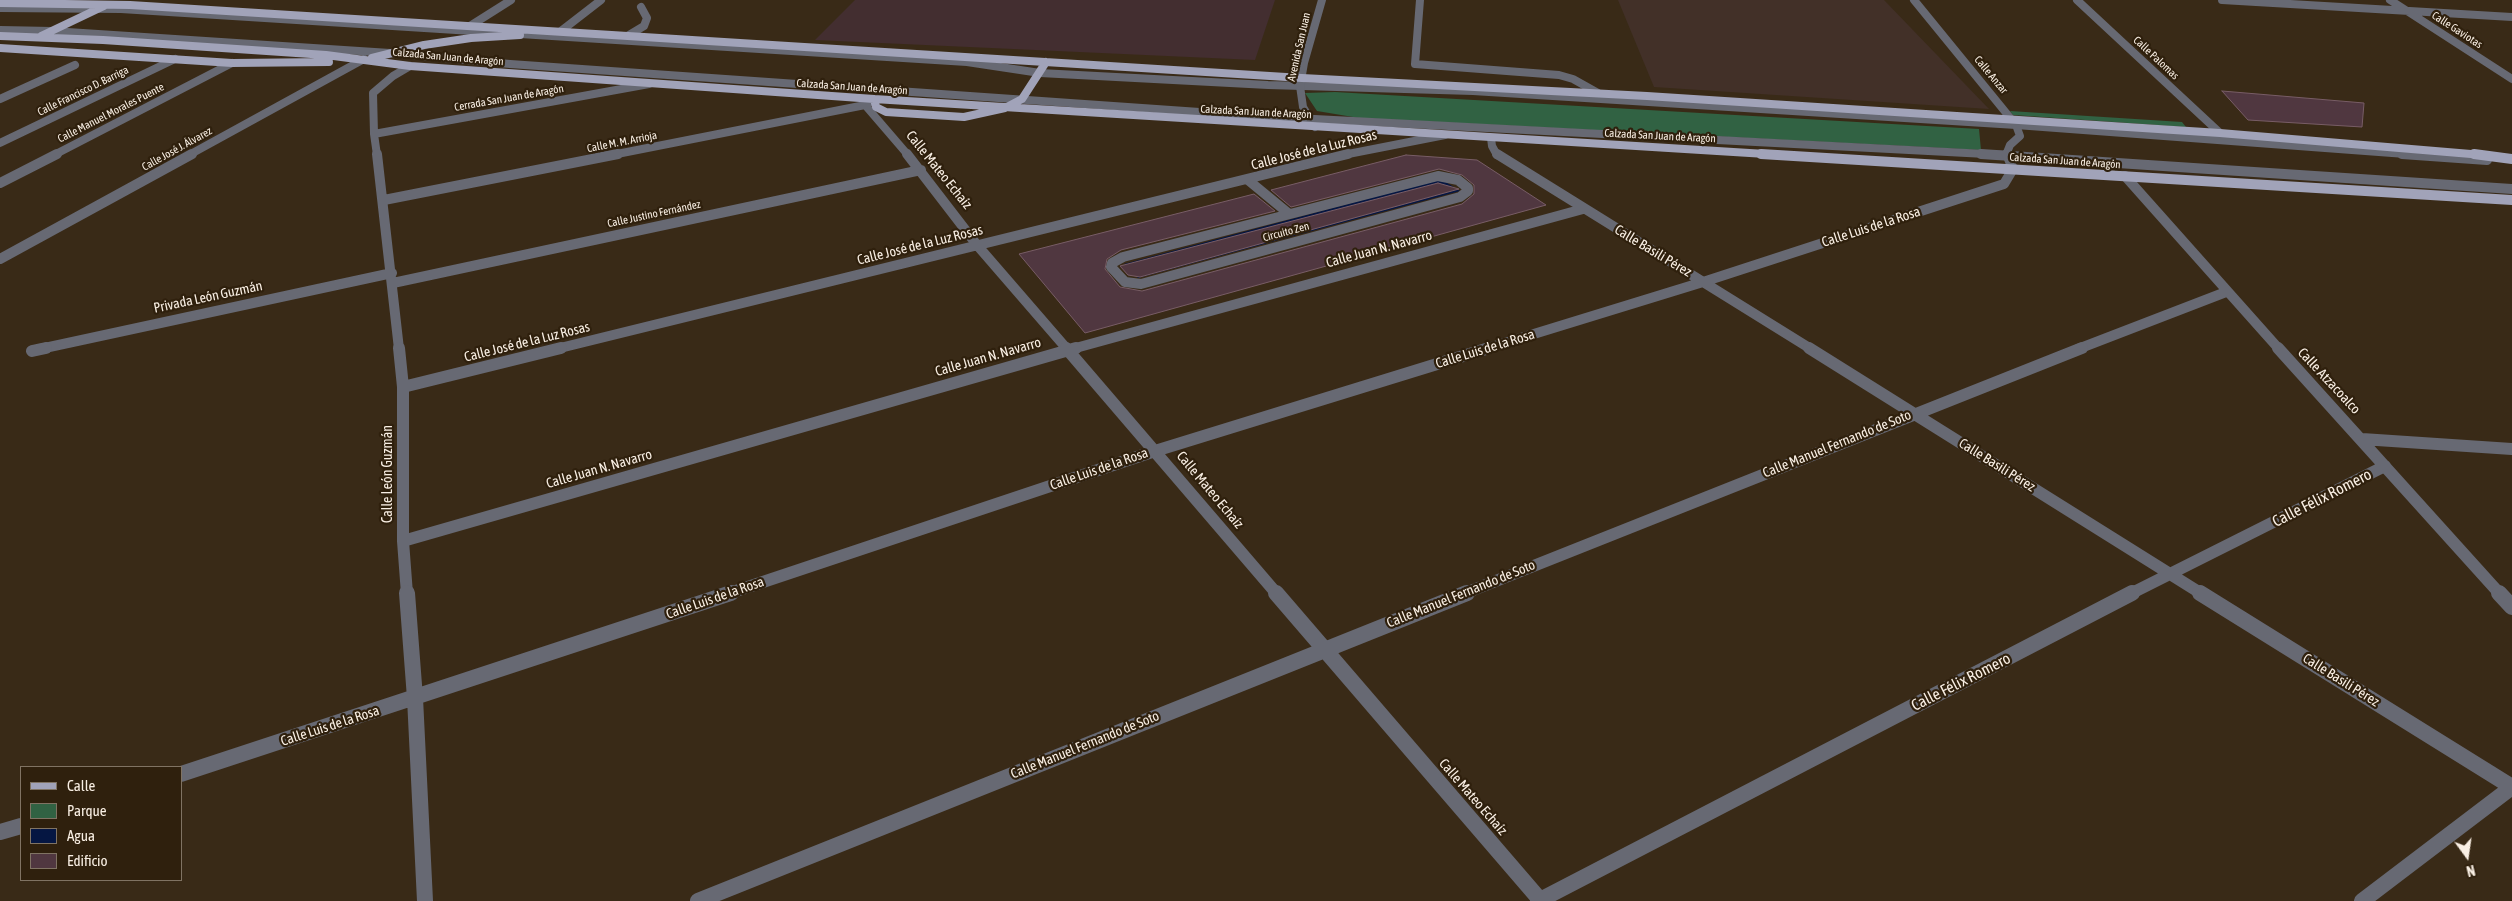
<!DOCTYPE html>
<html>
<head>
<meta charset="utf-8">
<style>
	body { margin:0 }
	#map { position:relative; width:2512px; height:901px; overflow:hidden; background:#392a17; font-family:"Asap Condensed",sans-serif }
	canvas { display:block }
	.legend { position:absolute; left:20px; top:766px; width:162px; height:115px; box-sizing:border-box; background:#2f200d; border:1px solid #807363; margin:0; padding:6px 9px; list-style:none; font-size:15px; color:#f9efe4 }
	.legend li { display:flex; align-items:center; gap:10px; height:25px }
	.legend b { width:25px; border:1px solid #807363 }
	.north { position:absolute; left:2442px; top:831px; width:50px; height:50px; -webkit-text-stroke:4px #2f200d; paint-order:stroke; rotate:166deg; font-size:14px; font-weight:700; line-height:20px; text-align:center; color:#f9efe4 }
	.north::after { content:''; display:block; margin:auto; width:18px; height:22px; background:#f9efe4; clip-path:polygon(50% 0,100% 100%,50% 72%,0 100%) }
</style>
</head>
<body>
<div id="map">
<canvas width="2512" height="901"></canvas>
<ul class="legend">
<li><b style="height:6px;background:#a1a3b9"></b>Calle</li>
<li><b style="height:14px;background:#316243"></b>Parque</li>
<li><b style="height:14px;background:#051642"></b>Agua</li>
<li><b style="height:14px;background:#503740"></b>Edificio</li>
</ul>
<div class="north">N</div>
</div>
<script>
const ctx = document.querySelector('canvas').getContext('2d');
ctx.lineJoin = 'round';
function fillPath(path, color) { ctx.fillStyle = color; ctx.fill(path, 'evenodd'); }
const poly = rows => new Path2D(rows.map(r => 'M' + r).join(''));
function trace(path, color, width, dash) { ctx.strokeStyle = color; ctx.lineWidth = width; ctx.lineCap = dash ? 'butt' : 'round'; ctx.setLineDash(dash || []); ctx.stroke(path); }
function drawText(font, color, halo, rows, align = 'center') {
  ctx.font = font + ' "Asap Condensed",sans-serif'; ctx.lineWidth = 4.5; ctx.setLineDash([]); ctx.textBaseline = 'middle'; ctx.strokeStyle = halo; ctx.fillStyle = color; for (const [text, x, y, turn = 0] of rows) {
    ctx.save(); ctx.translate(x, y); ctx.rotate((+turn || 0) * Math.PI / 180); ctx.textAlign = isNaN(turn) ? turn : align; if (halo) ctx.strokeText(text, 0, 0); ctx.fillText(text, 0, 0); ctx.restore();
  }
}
fillPath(poly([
	[855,0,1275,0,1255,60,815,40]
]), '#432e30');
fillPath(poly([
	[1618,0,1884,0,1989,109,1654,87]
]), '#423028');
fillPath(poly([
	[1335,92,1979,129,1981,150,1359,118,1317,111,1305,93],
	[2010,111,2182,122,2186,127,2013,115]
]), '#316243');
fillPath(poly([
	[1441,179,1460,191,1138,278,1124,264]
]), '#051642');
const building = poly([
	[2222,91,2364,103,2362,127,2248,120,2222,91],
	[1406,155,1477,160,1546,205,1085,333,1019,254,1254,194,1275,211,1121,250,1107,259,1105,269,1120,287,1142,291,1462,204,1474,194,1474,185,1462,175,1439,169,1291,207,1271,190,1406,155],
	[1438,183,1459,189,1140,277,1128,275,1120,266,1438,183]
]);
fillPath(building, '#503740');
trace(building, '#785d66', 1);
trace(poly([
	[1420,0,1415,64,1559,75,1573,79,1598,93],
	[0,8,121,9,967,62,1040,73,1268,85,1473,91,2016,125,2419,155],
	[470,26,511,0],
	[0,30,52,31,390,53,510,64,1257,116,2005,155],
	[561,31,601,0],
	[629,35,644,26,647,18,641,7]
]), '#676973', 8);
trace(poly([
	[1981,154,2512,189],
	[2402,154,2487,160]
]), '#676973', 10);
trace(poly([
	[1914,0,2016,125,2020,136,2010,145,2006,155],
	[2077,0,2220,133],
	[2222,0,2512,17],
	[2390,0,2512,79],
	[0,99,75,65],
	[865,105,908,155],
	[1315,127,1303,107,1300,86,1304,63,1322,0],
	[374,134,649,84],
	[1491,138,1492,146,1497,155],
	[0,143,175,59],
	[54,155,232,63],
	[189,155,364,59],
	[377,155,374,134,373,93,393,76,410,66],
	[612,155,865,105,870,102],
	[1343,155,1445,135]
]), '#676973', 8);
trace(poly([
	[377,154,399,349],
	[907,154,977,245,1067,349],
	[1497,154,1811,349],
	[1438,176,1458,180,1468,188,1468,191,1460,197,1141,284,1125,282,1111,267,1112,263,1123,257,1438,176],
	[2125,176,2279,349],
	[1248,180,1288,213],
	[0,183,57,154],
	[384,200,618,154],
	[0,259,192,154],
	[393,283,921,170],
	[40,349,392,273],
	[556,349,1348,154],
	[1072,349,1583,209],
	[1485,349,1703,282,2004,184,2013,169,2007,154],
	[2078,349,2226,292]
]), '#676973', 10);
trace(poly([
	[399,348,403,387,403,541,407,594],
	[1066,348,1277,594],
	[1809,348,2202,594],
	[2278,348,2500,594],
	[32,351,46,348],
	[403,387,561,348],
	[2362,439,2512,449],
	[403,541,1076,348],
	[727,594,1155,451,1489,348],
	[1463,594,2082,348],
	[2130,594,2385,466]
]), '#676973', 12);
trace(poly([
	[407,593,415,698,425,901],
	[1276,593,1541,901],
	[2200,593,2512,787,2362,901],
	[2499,593,2512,607],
	[181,774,731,593],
	[0,832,21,826],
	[698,901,1467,593],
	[1538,901,2132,593]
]), '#676973', 16);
trace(poly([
	[0,3,130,5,1302,78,1647,96,2220,133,2483,155],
	[0,36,103,40,326,55,410,66,874,99,1782,155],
	[41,36,104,6],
	[0,48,232,63,329,62],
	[372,58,424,45,471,38,520,35],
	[874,99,876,107,886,112,964,117,1005,108,1022,99,1046,62]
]), '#a1a3b9', 8);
trace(poly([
	[1761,154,2512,200],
	[2474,154,2512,159]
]), '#a1a3b9', 10);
drawText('11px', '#f9efe4', '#2f200d', [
	["Calle Gaviotas",2457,30,33],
	["Avenida San Juan",1299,47,-77],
	["Calzada San Juan de Aragón",448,57,5],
	["Calle Palomas",2156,58,43],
	["Calle Anzar",1991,75,50],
	["Calzada San Juan de Aragón",852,87,4],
	["Calle Francisco D. Barriga",83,91,-26],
	["Cerrada San Juan de Aragón",509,98,-10],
	["Calzada San Juan de Aragón",1256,112,3],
	["Calle Manuel Morales Puente",111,113,-27],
	["Calzada San Juan de Aragón",1660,136,3],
	["Calle M. M. Arrioja",622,142,-11],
	["Calle José J. Álvarez",177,149,-29],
	["Calzada San Juan de Aragón",2065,161,4],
	["Calle Justino Fernández",654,214,-12],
	["Circuito Zen",1286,232,-15]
]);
drawText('14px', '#f9efe4', '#2f200d', [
	["Calle José de la Luz Rosas",1314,150,-14],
	["Calle Mateo Echaíz",939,170,51],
	["Calle Luis de la Rosa",1871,227,-18],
	["Calle José de la Luz Rosas",920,245,-14],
	["Calle Juan N. Navarro",1379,249,-15],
	["Calle Basili Pérez",1653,251,31],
	["Privada León Guzmán",208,297,-12],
	["Calle José de la Luz Rosas",527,342,-14],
	["Calle Luis de la Rosa",1485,349,-17],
	["Calle Juan N. Navarro",988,357,-16],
	["Calle Atzacoalco",2329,381,47],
	["Calle Manuel Fernando de Soto",1837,444,-22],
	["Calle Basili Pérez",1997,465,32],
	["Calle Juan N. Navarro",599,469,-16],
	["Calle Luis de la Rosa",1099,469,-19],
	["Calle León Guzmán",388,474,-90],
	["Calle Mateo Echaíz",1210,490,50],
	["Calle Manuel Fernando de Soto",1461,594,-22],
	["Calle Luis de la Rosa",715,598,-19],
	["Calle Basili Pérez",2341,680,32],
	["Calle Luis de la Rosa",330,726,-18],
	["Calle Manuel Fernando de Soto",1085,745,-22],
	["Calle Mateo Echaíz",1473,797,49]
]);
drawText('16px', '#f9efe4', '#2f200d', [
	["Calle Félix Romero",2322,498,-27],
	["Calle Félix Romero",1961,682,-27]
]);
</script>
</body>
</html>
